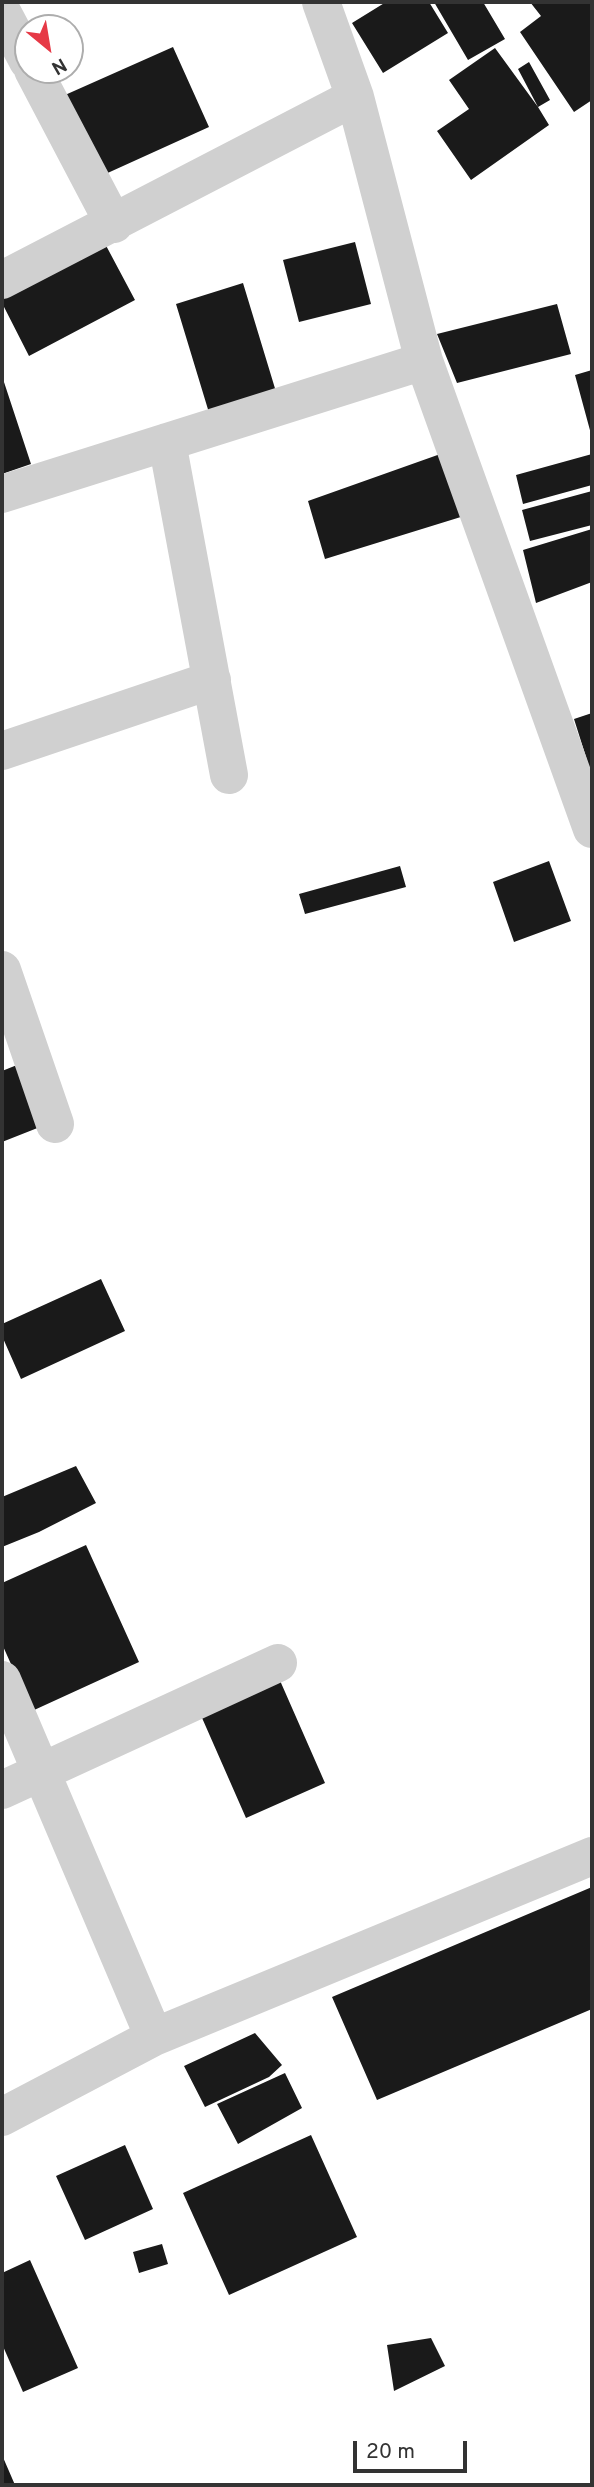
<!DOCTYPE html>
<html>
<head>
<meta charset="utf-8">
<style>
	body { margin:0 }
	#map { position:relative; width:594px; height:2487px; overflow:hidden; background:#fff; font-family:Overpass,sans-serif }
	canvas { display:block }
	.frame { position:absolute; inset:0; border:4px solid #333; pointer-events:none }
	.north { position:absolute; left:14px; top:14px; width:70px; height:70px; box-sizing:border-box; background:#fff; border:2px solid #adadad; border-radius:50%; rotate:150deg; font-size:19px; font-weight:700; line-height:28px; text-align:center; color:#333 }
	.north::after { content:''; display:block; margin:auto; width:24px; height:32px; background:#e63946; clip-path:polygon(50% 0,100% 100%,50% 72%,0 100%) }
	.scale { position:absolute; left:353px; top:2441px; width:114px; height:32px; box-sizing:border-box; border:4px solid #333; border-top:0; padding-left:9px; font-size:21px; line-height:24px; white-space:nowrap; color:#333; -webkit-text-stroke:5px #fff; paint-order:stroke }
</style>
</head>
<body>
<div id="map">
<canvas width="594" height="2487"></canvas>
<div class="frame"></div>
<div class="north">N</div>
<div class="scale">20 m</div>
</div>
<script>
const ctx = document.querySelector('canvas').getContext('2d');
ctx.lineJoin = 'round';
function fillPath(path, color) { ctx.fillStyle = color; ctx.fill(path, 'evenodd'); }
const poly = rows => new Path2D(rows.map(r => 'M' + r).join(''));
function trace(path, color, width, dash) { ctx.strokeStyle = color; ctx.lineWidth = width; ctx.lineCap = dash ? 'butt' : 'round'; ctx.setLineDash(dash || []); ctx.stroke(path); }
fillPath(poly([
	[386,2,429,2,448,33,383,73,352,23],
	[434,2,483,2,505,39,468,60],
	[530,2,592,2,592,100,574,112,520,32,541,16],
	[173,47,209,127,101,176,65,95],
	[495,48,538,107,518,69,529,62,550,100,538,107,549,125,471,180,437,131,469,109,449,80],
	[102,238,135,300,29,356,2,303,2,291],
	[355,242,371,304,299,322,283,260],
	[243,283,277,395,210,416,176,304],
	[557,304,571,354,457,383,437,334],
	[592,370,592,434,591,434,575,375],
	[2,376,31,464,2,474],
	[446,452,464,516,325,559,308,501],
	[592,454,592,485,523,504,516,475],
	[592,491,592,525,530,541,522,510],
	[592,529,592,582,536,603,523,550],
	[592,713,592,776,574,719],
	[549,861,571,921,514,942,493,882],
	[400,866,406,887,305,914,299,894],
	[17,1065,40,1127,2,1142,2,1071],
	[101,1279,125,1331,21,1379,2,1336,2,1324],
	[76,1466,96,1503,39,1532,2,1547,2,1497],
	[86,1545,139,1662,32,1711,2,1644,2,1583],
	[278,1676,325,1783,246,1818,199,1711],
	[592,1887,592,2009,377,2100,332,1997],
	[255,2033,282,2065,269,2077,205,2107,184,2066],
	[285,2073,302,2108,238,2144,217,2104],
	[311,2135,357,2237,229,2295,183,2193],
	[125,2145,153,2209,85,2240,56,2176],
	[162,2244,168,2264,139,2273,133,2252],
	[30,2260,78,2368,23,2392,2,2344,2,2273],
	[431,2338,445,2366,394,2391,387,2345],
	[2,2455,15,2485,2,2485]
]), '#1a1a1a');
trace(poly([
	[321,2,355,97,424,361,592,829],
	[2,12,28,61],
	[33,70,114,224],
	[2,280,355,97],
	[167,442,229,775],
	[2,494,424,361],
	[2,751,212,680],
	[2,970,55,1124],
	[2,1680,154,2037],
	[2,1790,278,1663],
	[2,2117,154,2037,592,1856]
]), '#d0d0d0', 38);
</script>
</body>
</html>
